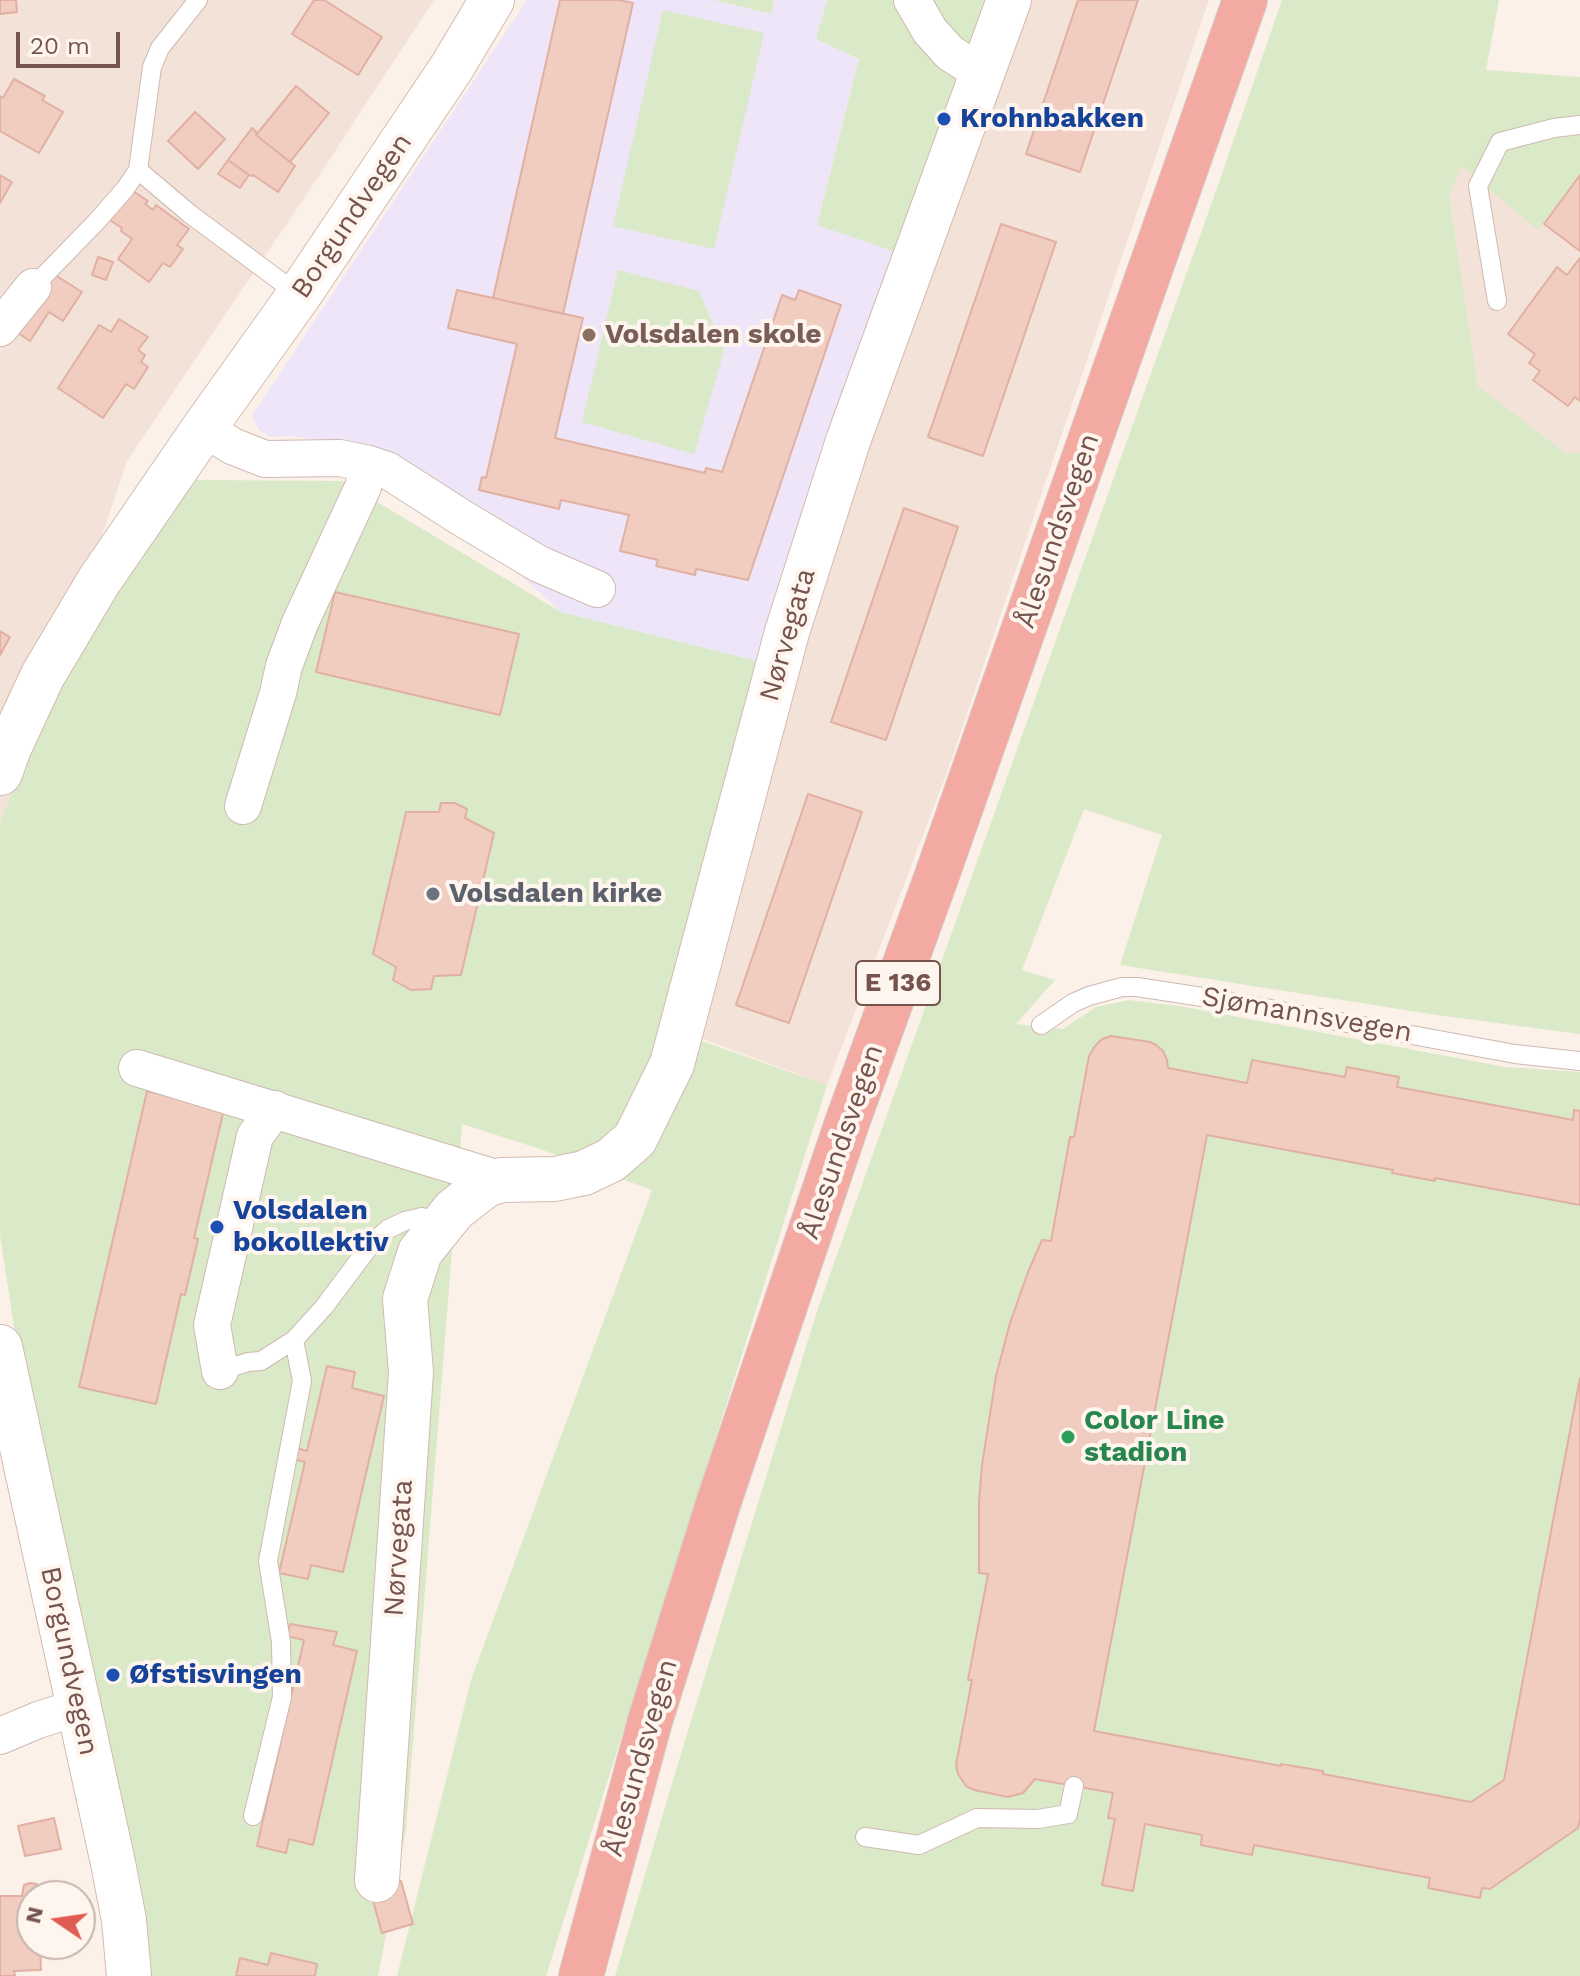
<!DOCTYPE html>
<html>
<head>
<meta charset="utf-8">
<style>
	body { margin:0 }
	#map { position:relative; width:1580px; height:1976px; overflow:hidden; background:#fcf1e8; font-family:"Work Sans",sans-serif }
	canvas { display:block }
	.north { position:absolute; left:16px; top:1880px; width:80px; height:80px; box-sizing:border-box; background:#fef5ee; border:2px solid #c7b5ae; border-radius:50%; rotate:283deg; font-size:22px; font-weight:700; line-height:32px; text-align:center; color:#75544d }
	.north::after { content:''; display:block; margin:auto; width:28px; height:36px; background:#e05b52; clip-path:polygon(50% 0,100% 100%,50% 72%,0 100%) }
	.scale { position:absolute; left:16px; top:32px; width:104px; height:36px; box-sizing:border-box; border:4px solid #75544d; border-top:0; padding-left:10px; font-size:24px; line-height:28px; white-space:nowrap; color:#75544d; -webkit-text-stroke:6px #fef5ee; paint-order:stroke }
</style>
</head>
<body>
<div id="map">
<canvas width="1580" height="1976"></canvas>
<div class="north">N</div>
<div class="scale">20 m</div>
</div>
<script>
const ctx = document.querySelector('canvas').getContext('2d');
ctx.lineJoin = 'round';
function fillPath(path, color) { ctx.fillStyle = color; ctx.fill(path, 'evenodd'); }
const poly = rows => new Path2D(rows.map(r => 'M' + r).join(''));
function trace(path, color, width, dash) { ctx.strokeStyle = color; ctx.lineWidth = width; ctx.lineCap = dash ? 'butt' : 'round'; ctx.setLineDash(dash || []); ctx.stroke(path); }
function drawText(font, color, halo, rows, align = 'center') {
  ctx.font = font + ' "Work Sans",sans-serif'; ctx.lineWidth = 8; ctx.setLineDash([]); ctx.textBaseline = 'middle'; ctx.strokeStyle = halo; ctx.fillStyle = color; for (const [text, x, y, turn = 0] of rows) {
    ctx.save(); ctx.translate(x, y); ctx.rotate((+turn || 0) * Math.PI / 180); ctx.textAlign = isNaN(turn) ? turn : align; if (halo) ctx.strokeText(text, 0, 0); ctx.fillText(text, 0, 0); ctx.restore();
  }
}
fillPath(poly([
	[0,0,434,0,318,177,127,461,47,699,0,823],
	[933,0,1209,0,948,770,827,1085,673,1028],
	[1580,132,1580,453,1565,454,1478,386,1449,195,1470,144]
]), '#f3e2d7');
fillPath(poly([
	[527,0,827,0,816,39,859,59,817,224,902,254,757,661,561,612,379,448,290,436,270,437,258,429,252,415]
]), '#eee5f8');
fillPath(poly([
	[714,0,774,0,771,14],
	[827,0,990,0,902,254,817,225,859,59,816,39],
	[1282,0,1499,0,1486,70,1580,77,1580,178,1538,230,1462,166,1449,195,1478,386,1565,453,1580,453,1580,1034,1437,1015,1120,965,1162,835,1084,809,1022,970,1055,980,1016,1024,1063,1029,1096,1007,1129,1000,1185,1007,1505,1067,1580,1072,1580,1976,615,1976,676,1770,817,1311,1217,188],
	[663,10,764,33,714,249,613,226],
	[618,270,699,291,724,351,694,454,582,422],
	[193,480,342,481,561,612,757,661,664,1028,827,1085,546,1976,397,1976,471,1680,652,1190,537,1148,462,1124,406,1830,378,1976,151,1976,14,1327,0,1235,0,823,47,699]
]), '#dae9c7');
const building = poly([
	[0,0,16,0,17,12,0,14,0,0],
	[314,0,324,0,382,37,358,75,292,34,314,0],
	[560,0,619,0,633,3,563,314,493,298,560,0],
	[1078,0,1138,0,1080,172,1026,154,1078,0],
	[14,79,45,96,42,100,63,112,39,153,0,131,0,96,3,98,14,79],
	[296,86,329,113,290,162,256,135,296,86],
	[195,112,225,139,198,169,168,141,195,112],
	[252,128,257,133,256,135,295,166,278,192,253,175,252,176,249,175,228,160,252,128],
	[228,160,249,175,240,188,218,174,228,160],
	[0,175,12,182,0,203,0,175],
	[1580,175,1580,251,1544,224,1580,175],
	[130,189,148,201,145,204,153,210,156,205,189,229,177,245,183,249,170,267,163,263,149,282,118,259,132,239,121,231,122,228,108,219,130,189],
	[1001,224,1056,242,983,456,928,437,1001,224],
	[98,257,113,262,106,280,92,275,98,257],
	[1580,258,1580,401,1575,397,1568,406,1533,380,1540,371,1529,363,1535,354,1508,334,1557,267,1567,275,1580,258],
	[52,273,82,292,63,321,49,312,30,341,15,331,52,273],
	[457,290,583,318,555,438,705,473,706,468,722,472,782,295,795,300,799,290,841,305,748,580,696,569,695,575,656,566,658,560,620,551,629,515,561,500,559,509,479,490,482,477,486,478,517,344,448,328,457,290],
	[119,319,148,337,138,350,145,355,141,362,148,367,134,389,126,384,103,418,58,388,99,325,111,332,119,319],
	[904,508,958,527,886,740,831,722,904,508],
	[335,592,519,634,500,715,316,672,335,592],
	[0,631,10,637,0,655,0,631],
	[808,794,862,812,789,1023,736,1005,808,794],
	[441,803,455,803,467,809,465,818,494,833,461,975,434,976,431,989,411,990,393,980,396,967,373,954,406,812,439,812,441,803],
	[1111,1036,1150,1042,1156,1045,1163,1051,1167,1060,1168,1068,1247,1083,1252,1060,1345,1077,1347,1067,1399,1077,1397,1087,1573,1120,1574,1110,1580,1111,1580,1205,1435,1178,1435,1181,1392,1173,1393,1170,1207,1135,1094,1731,1281,1766,1281,1764,1323,1771,1323,1774,1471,1802,1504,1780,1580,1378,1580,1820,1578,1828,1490,1889,1482,1888,1480,1898,1428,1888,1430,1878,1254,1845,1252,1855,1201,1845,1202,1835,1145,1824,1133,1891,1102,1885,1115,1819,1108,1818,1113,1793,1035,1779,1023,1793,1008,1797,974,1790,966,1786,958,1774,956,1765,972,1680,968,1680,988,1574,979,1573,979,1501,982,1465,996,1376,1010,1323,1028,1272,1042,1240,1051,1241,1070,1137,1074,1137,1089,1056,1095,1046,1102,1039,1111,1036],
	[147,1091,224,1109,194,1238,198,1239,185,1295,181,1294,156,1404,79,1387,147,1091],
	[327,1366,355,1372,352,1388,384,1396,343,1572,311,1565,308,1579,279,1573,305,1462,294,1459,297,1448,307,1451,327,1366],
	[290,1624,337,1632,333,1645,357,1651,313,1845,289,1839,286,1853,257,1846,304,1640,287,1636,290,1624],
	[54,1818,61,1849,25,1856,18,1826,54,1818],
	[401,1881,413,1924,382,1933,370,1890,401,1881],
	[30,1883,37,1884,43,1892,43,1896,32,1896,32,1944,40,1944,41,1970,14,1971,15,1976,0,1976,0,1896,22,1896,24,1885,30,1883],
	[271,1953,317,1964,315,1976,236,1976,240,1958,268,1965,271,1953]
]);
fillPath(building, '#f0ccc1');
trace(building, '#e2b0a2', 2);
const lane = poly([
	[138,170,190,214,299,295],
	[33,287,97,221,125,189,138,170,152,67,160,48,198,0],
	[1497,301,1478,186,1500,142,1554,128,1580,125],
	[1041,1025,1073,1003,1089,996,1122,987,1137,987,1222,1000,1515,1054,1580,1061],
	[220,1371,248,1362,261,1361,294,1340,324,1307,372,1243,388,1229,405,1221,422,1217,440,1225],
	[253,1816,282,1697,281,1642,268,1561,302,1381,294,1340],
	[865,1837,919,1845,977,1818,1038,1819,1068,1814,1074,1786]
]);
const street = poly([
	[912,0,930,31,950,53,983,74],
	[0,328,33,287],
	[204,428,232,446,265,459,340,458,369,464,387,470,462,518,539,564,597,589],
	[243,806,278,693,284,666,300,623,363,487,369,464],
	[137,1068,502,1180],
	[220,1371,212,1325,255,1136,275,1109],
	[0,1736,38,1720,79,1707]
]);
const secondary = poly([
	[0,773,9,748,43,675,99,581,204,428,299,295,452,67,492,0],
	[0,1347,113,1863,124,1920,129,1976],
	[377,1880,411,1372,405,1299,420,1252,454,1210,486,1185,502,1180,555,1179,584,1173,611,1160,635,1139,672,1064,787,632,848,441,1009,0]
]);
const highway = poly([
	[581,1976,650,1721,720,1498,848,1120,936,878,1245,0]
]);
trace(lane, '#cfb9b1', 20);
trace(street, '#cfb9b1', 38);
trace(secondary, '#d5bab1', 46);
trace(highway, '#d8cfcd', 46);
trace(lane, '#fff', 18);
trace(street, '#fff', 36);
trace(secondary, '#fff', 44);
trace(highway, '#f3aaa2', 44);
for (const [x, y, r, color] of [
	[944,119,8,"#1a4fb4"],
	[589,335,8,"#8d6e63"],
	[433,894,8,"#6b7280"],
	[217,1227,8,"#1a4fb4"],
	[1068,1437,8,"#2e9e5b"],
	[113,1675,8,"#1a4fb4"]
]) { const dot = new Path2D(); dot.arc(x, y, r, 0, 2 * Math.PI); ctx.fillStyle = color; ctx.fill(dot); trace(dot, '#fef5ee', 3); }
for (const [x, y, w] of [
	[898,983,84]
]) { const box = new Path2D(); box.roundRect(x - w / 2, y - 22, w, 44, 6); ctx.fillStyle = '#fef5ee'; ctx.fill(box); trace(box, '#75544d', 2); }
drawText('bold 26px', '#75544d', null, [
	["E 136",898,983]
]);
drawText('bold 28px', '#164399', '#fef5ee', [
	["Krohnbakken",960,119],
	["Volsdalen",233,1211],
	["bokollektiv",233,1243],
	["Øfstisvingen",129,1675]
], 'left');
drawText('28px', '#75544d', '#fef5ee', [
	["Borgundvegen",352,216,-56],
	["Ålesundsvegen",1058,531,-71],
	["Nørvegata",788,635,-74],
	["Sjømannsvegen",1307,1015,10],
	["Ålesundsvegen",842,1142,-71],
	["Nørvegata",399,1548,-86],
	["Borgundvegen",69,1661,78],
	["Ålesundsvegen",641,1758,-74]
]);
drawText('bold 28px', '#785e54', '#fef5ee', [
	["Volsdalen skole",605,335]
], 'left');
drawText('bold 28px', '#5b616d', '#fef5ee', [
	["Volsdalen kirke",449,894]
], 'left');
drawText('bold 28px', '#27864d', '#fef5ee', [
	["Color Line",1084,1421],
	["stadion",1084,1453]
], 'left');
</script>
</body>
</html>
